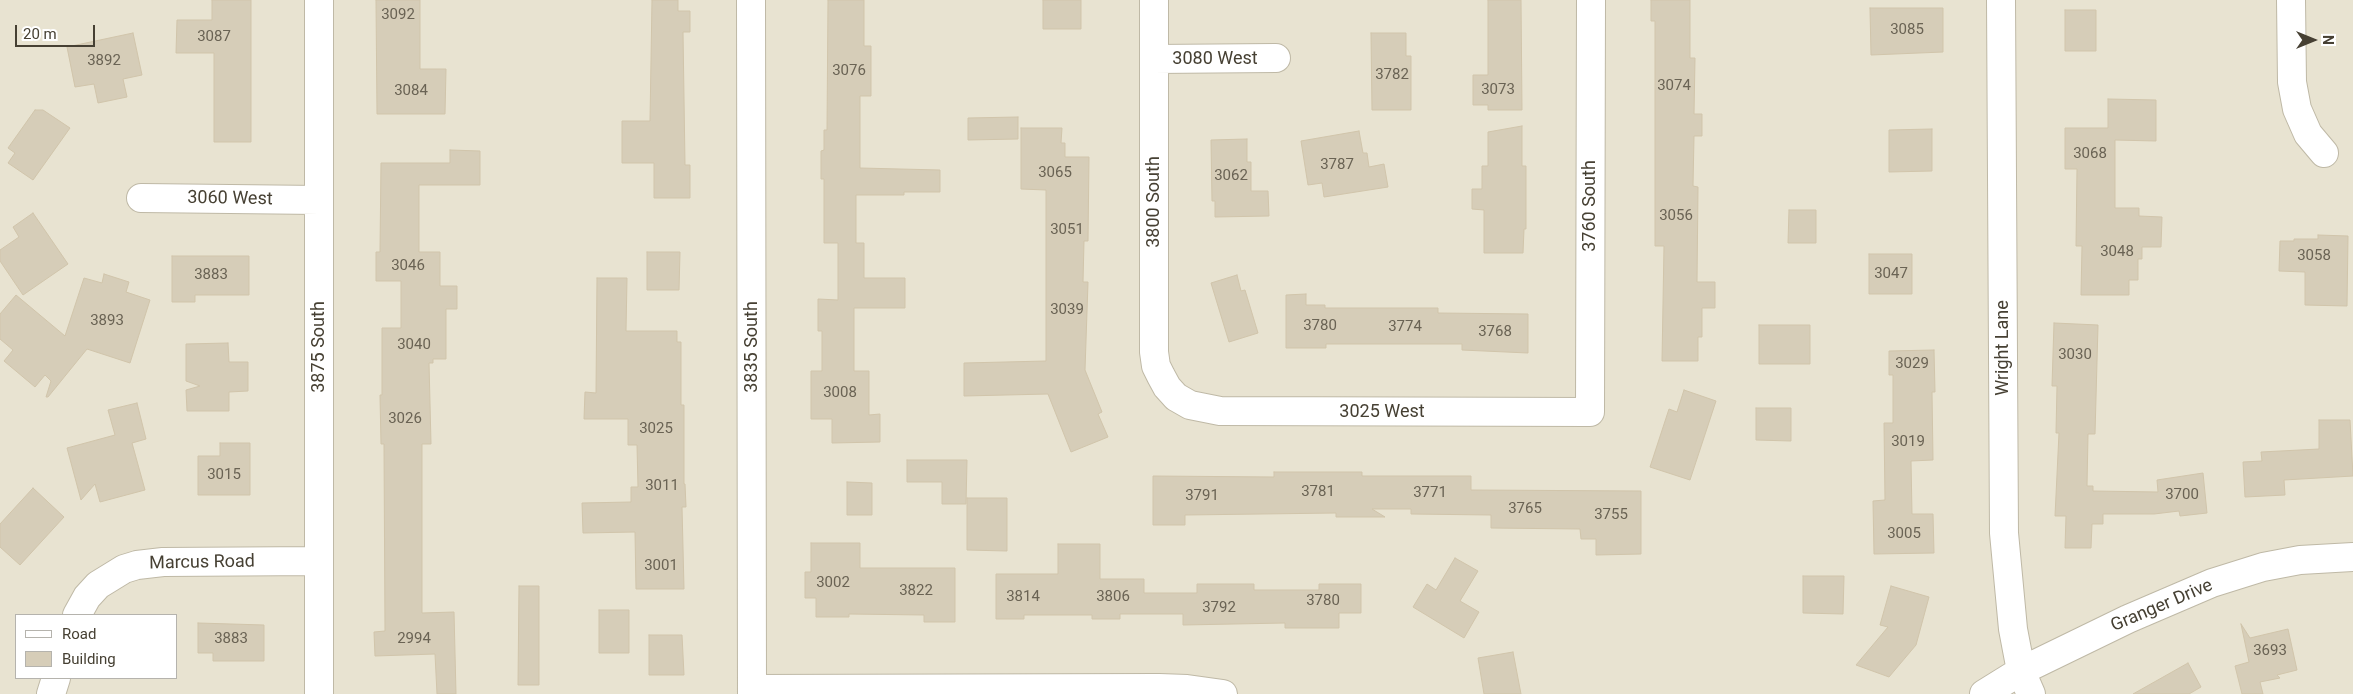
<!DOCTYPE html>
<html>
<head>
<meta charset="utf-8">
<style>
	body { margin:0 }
	#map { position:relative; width:2353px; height:694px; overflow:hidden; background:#f3f0e4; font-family:Roboto,sans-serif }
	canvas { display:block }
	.legend { position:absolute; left:15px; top:614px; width:162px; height:65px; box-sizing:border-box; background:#fff; border:1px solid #b5b3ad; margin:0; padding:6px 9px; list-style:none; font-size:15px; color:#464033 }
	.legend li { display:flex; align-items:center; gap:10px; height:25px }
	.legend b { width:25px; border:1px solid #b5b3ad }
	.north { position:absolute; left:2288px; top:15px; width:50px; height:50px; -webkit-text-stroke:4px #fff; paint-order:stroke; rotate:90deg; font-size:14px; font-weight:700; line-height:20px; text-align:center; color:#464033 }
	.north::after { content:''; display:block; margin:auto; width:18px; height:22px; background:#464033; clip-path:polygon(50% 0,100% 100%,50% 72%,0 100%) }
	.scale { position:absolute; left:15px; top:25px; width:80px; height:22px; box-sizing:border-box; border:2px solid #464033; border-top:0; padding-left:6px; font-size:15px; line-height:18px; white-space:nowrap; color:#464033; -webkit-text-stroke:4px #fff; paint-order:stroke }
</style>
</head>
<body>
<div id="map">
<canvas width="2353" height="694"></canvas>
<ul class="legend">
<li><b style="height:6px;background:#fff"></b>Road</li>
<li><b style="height:14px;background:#d6cdb8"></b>Building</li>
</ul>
<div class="north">N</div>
<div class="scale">20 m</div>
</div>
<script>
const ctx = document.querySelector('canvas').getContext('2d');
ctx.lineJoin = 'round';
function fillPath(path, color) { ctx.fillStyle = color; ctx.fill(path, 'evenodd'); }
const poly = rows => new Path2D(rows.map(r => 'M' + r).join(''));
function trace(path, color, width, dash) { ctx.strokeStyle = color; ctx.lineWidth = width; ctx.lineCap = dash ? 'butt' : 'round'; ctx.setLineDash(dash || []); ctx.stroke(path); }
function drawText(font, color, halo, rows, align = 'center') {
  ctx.font = font + ' Roboto,sans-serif'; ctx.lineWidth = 4; ctx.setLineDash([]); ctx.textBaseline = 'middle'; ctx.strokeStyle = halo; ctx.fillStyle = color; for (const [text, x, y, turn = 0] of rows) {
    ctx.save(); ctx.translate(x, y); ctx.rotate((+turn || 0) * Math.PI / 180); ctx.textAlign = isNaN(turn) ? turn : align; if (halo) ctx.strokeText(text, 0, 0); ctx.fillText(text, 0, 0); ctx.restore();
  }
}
fillPath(poly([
	[0,0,2353,0,2353,694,0,694],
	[16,615,176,615,176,678,16,678]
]), '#e8e3d1');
const building = poly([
	[212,0,251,0,251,142,214,142,214,53,176,53,177,20,212,20,212,0],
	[376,0,420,0,420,69,446,69,445,114,377,114,376,0],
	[652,0,678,0,678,11,690,11,690,32,683,32,685,165,690,165,690,198,654,198,654,163,622,163,622,121,650,121,652,0],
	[828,0,864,0,864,46,871,46,871,96,860,96,860,168,940,170,940,192,904,192,904,195,856,195,856,243,864,243,864,278,905,278,905,308,854,308,854,371,869,371,869,415,880,414,880,442,832,443,832,419,811,419,811,371,822,371,822,331,818,331,818,299,838,300,838,243,824,243,824,179,821,179,821,151,824,150,824,130,827,130,828,0],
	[1043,0,1081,0,1081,29,1043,29,1043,0],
	[1488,0,1521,0,1522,110,1488,110,1488,105,1473,105,1473,75,1488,75,1488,0],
	[1651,0,1690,0,1690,58,1695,58,1694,114,1702,114,1702,136,1694,136,1693,186,1698,187,1697,282,1715,282,1715,308,1702,308,1702,337,1698,337,1698,361,1662,361,1664,246,1655,246,1655,21,1651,21,1651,0],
	[1870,8,1943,8,1943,52,1871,55,1870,8],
	[2065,10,2096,10,2096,51,2065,51,2065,10],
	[133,33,142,75,123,79,127,97,98,103,94,84,75,87,67,47,133,33],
	[1371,33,1406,33,1406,56,1411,56,1411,110,1372,110,1371,33],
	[2108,99,2156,100,2156,141,2115,140,2115,208,2139,208,2139,216,2162,217,2161,247,2142,247,2142,259,2138,259,2138,280,2129,280,2129,295,2081,295,2082,246,2076,246,2077,169,2065,169,2065,128,2108,128,2108,99],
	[35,110,43,110,70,128,33,180,8,163,15,153,8,148,35,110],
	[1018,117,1018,139,968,140,968,118,1018,117],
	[1522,126,1522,166,1526,166,1526,229,1524,229,1523,253,1484,253,1484,210,1472,209,1472,189,1482,189,1482,166,1488,166,1488,132,1522,126],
	[1021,128,1062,128,1061,143,1065,143,1065,157,1089,157,1088,241,1084,241,1083,282,1088,282,1085,370,1102,412,1098,414,1108,437,1071,452,1048,394,964,396,964,363,1046,361,1046,190,1021,189,1021,128],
	[1932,129,1932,171,1889,172,1889,130,1932,129],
	[1359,131,1363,153,1367,153,1369,167,1384,164,1388,187,1324,197,1322,183,1308,185,1301,141,1359,131],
	[1247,139,1247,162,1251,162,1251,191,1268,191,1269,216,1215,217,1215,201,1212,201,1211,140,1247,139],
	[450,150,480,151,480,185,419,185,419,252,440,252,440,286,457,286,457,309,446,309,446,359,433,359,433,363,429,363,431,444,422,444,422,613,454,612,456,694,437,694,435,654,375,656,374,632,385,631,384,444,381,444,380,395,382,395,382,328,401,328,401,281,376,281,376,252,380,252,381,163,450,163,450,150],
	[1789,210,1816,210,1816,243,1788,243,1789,210],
	[33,213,68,264,23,295,0,261,0,250,19,237,13,227,33,213],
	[2318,235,2348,236,2347,306,2305,305,2305,272,2279,271,2280,241,2294,241,2294,239,2318,239,2318,235],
	[647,252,680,252,679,290,647,290,647,252],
	[1869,254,1912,254,1912,294,1869,294,1869,254],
	[172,256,249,256,249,295,195,295,195,302,172,302,172,256],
	[104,274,129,282,126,292,150,300,130,363,87,349,48,397,46,397,51,381,45,375,35,387,4,361,13,350,0,339,0,314,16,295,65,336,84,278,102,283,104,274],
	[1237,275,1241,291,1245,290,1258,333,1229,342,1211,283,1237,275],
	[597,278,627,278,626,331,677,331,677,342,681,342,681,405,684,405,684,484,685,484,686,507,682,507,684,589,636,589,635,532,583,533,582,503,631,502,631,487,638,487,637,445,628,445,628,419,584,419,585,392,596,393,597,278],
	[1306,294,1306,305,1325,305,1325,308,1438,308,1438,313,1528,314,1528,353,1462,350,1462,344,1326,344,1326,348,1286,348,1286,295,1306,294],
	[2054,323,2098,325,2095,434,2088,434,2087,486,2093,486,2093,491,2158,492,2157,480,2203,473,2207,513,2180,516,2179,511,2154,514,2103,514,2103,524,2092,524,2091,548,2065,548,2066,516,2055,516,2059,433,2056,433,2057,386,2052,386,2054,323],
	[1759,325,1810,325,1810,364,1759,364,1759,325],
	[228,343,229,362,248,362,248,391,229,392,229,411,187,411,186,390,200,386,186,381,186,344,228,343],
	[1934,350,1935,392,1932,392,1933,460,1911,461,1912,514,1933,514,1934,553,1874,554,1873,501,1885,500,1884,423,1893,423,1893,375,1889,375,1889,351,1934,350],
	[1684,390,1716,401,1690,480,1650,467,1669,409,1677,412,1684,390],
	[137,403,146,439,132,443,145,490,100,502,95,484,81,500,67,448,115,435,108,410,137,403],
	[1756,408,1791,408,1791,441,1756,440,1756,408],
	[2319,420,2350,420,2353,476,2284,480,2285,495,2245,497,2243,462,2262,461,2261,452,2319,449,2319,420],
	[220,443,250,443,250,495,198,495,198,456,220,456,220,443],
	[907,460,967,460,966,504,942,504,942,482,907,482,907,460],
	[1274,472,1362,472,1362,476,1471,476,1471,490,1641,491,1641,554,1596,555,1596,539,1581,539,1580,529,1491,528,1491,515,1411,514,1411,509,1372,509,1385,517,1336,517,1336,513,1185,515,1185,525,1153,525,1153,476,1274,477,1274,472],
	[847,482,872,483,872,515,847,515,847,482],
	[33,488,64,517,20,565,0,547,0,524,33,488],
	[967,498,1007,498,1007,551,967,550,967,498],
	[811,543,860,543,860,568,955,568,955,622,924,622,924,615,849,614,849,617,816,617,816,598,805,598,805,572,811,572,811,543],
	[1058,544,1100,544,1100,579,1144,579,1144,593,1197,593,1197,584,1254,584,1254,590,1319,590,1319,584,1361,584,1361,613,1339,613,1339,628,1285,628,1285,623,1183,625,1183,614,1120,614,1120,619,1092,619,1092,615,1024,615,1024,619,996,619,996,574,1058,574,1058,544],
	[1455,558,1478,571,1460,601,1479,612,1464,638,1413,607,1427,584,1436,590,1455,558],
	[1803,576,1844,576,1843,614,1803,613,1803,576],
	[519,586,539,586,539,685,518,685,519,586],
	[1891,586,1929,597,1916,645,1889,677,1856,665,1888,627,1880,625,1891,586],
	[599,610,629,610,629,653,599,653,599,610],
	[198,623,264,625,264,661,213,661,213,653,198,653,198,623],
	[2241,624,2250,638,2288,629,2297,670,2277,675,2280,678,2260,682,2263,694,2242,694,2235,666,2249,662,2241,624],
	[649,635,682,635,684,675,649,675,649,635],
	[1513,652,1521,694,1484,694,1478,658,1513,652],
	[2188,663,2201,687,2189,694,2133,694,2188,663]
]);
fillPath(building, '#d6cdb8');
trace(building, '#d1c5ab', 1);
const minor = poly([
	[319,0,319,694],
	[751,0,752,694],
	[1154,0,1154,352,1156,366,1161,376,1167,387,1176,397,1190,405,1220,411,1590,412,1591,0],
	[2001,0,2004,533,2013,629,2021,671,2031,694],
	[2291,0,2292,82,2297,109,2308,134,2324,153],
	[1154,59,1276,58],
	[141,198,319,200],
	[77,615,87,597,98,585,124,569,137,565,163,562,319,561],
	[752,689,1159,688,1187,689,1223,694],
	[51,694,56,678],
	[1984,694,2021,671,2128,619,2212,583,2263,567,2300,560,2353,557]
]);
trace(minor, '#bfb9a6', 30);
trace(minor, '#fff', 28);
drawText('15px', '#6a6354', null, [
	["3092",398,15],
	["3085",1907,30],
	["3087",214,37],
	["3892",104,61],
	["3076",849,71],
	["3782",1392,75],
	["3074",1674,86],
	["3073",1498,90],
	["3084",411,91],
	["3068",2090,154],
	["3787",1337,165],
	["3065",1055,173],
	["3062",1231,176],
	["3056",1676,216],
	["3051",1067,230],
	["3048",2117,252],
	["3058",2314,256],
	["3046",408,266],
	["3047",1891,274],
	["3883",211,275],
	["3039",1067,310],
	["3893",107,321],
	["3780",1320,326],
	["3774",1405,327],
	["3768",1495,332],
	["3040",414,345],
	["3030",2075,355],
	["3029",1912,364],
	["3008",840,393],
	["3026",405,419],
	["3025",656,429],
	["3019",1908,442],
	["3015",224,475],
	["3011",662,486],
	["3781",1318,492],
	["3771",1430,493],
	["3700",2182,495],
	["3791",1202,496],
	["3765",1525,509],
	["3755",1611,515],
	["3005",1904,534],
	["3001",661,566],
	["3002",833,583],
	["3822",916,591],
	["3814",1023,597],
	["3806",1113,597],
	["3780",1323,601],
	["3792",1219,608],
	["3883",231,639],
	["2994",414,639],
	["3693",2270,651]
]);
drawText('18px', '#464033', '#fff', [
	["3080 West",1215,59],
	["3060 West",230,199,1],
	["3800 South",1154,202,-90],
	["3760 South",1590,206,-90],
	["3875 South",319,347,-90],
	["3835 South",752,347,-90],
	["Wright Lane",2003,348,-90],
	["3025 West",1382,412],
	["Marcus Road",202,563,-1],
	["Granger Drive",2162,606,-23]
]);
</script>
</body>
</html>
